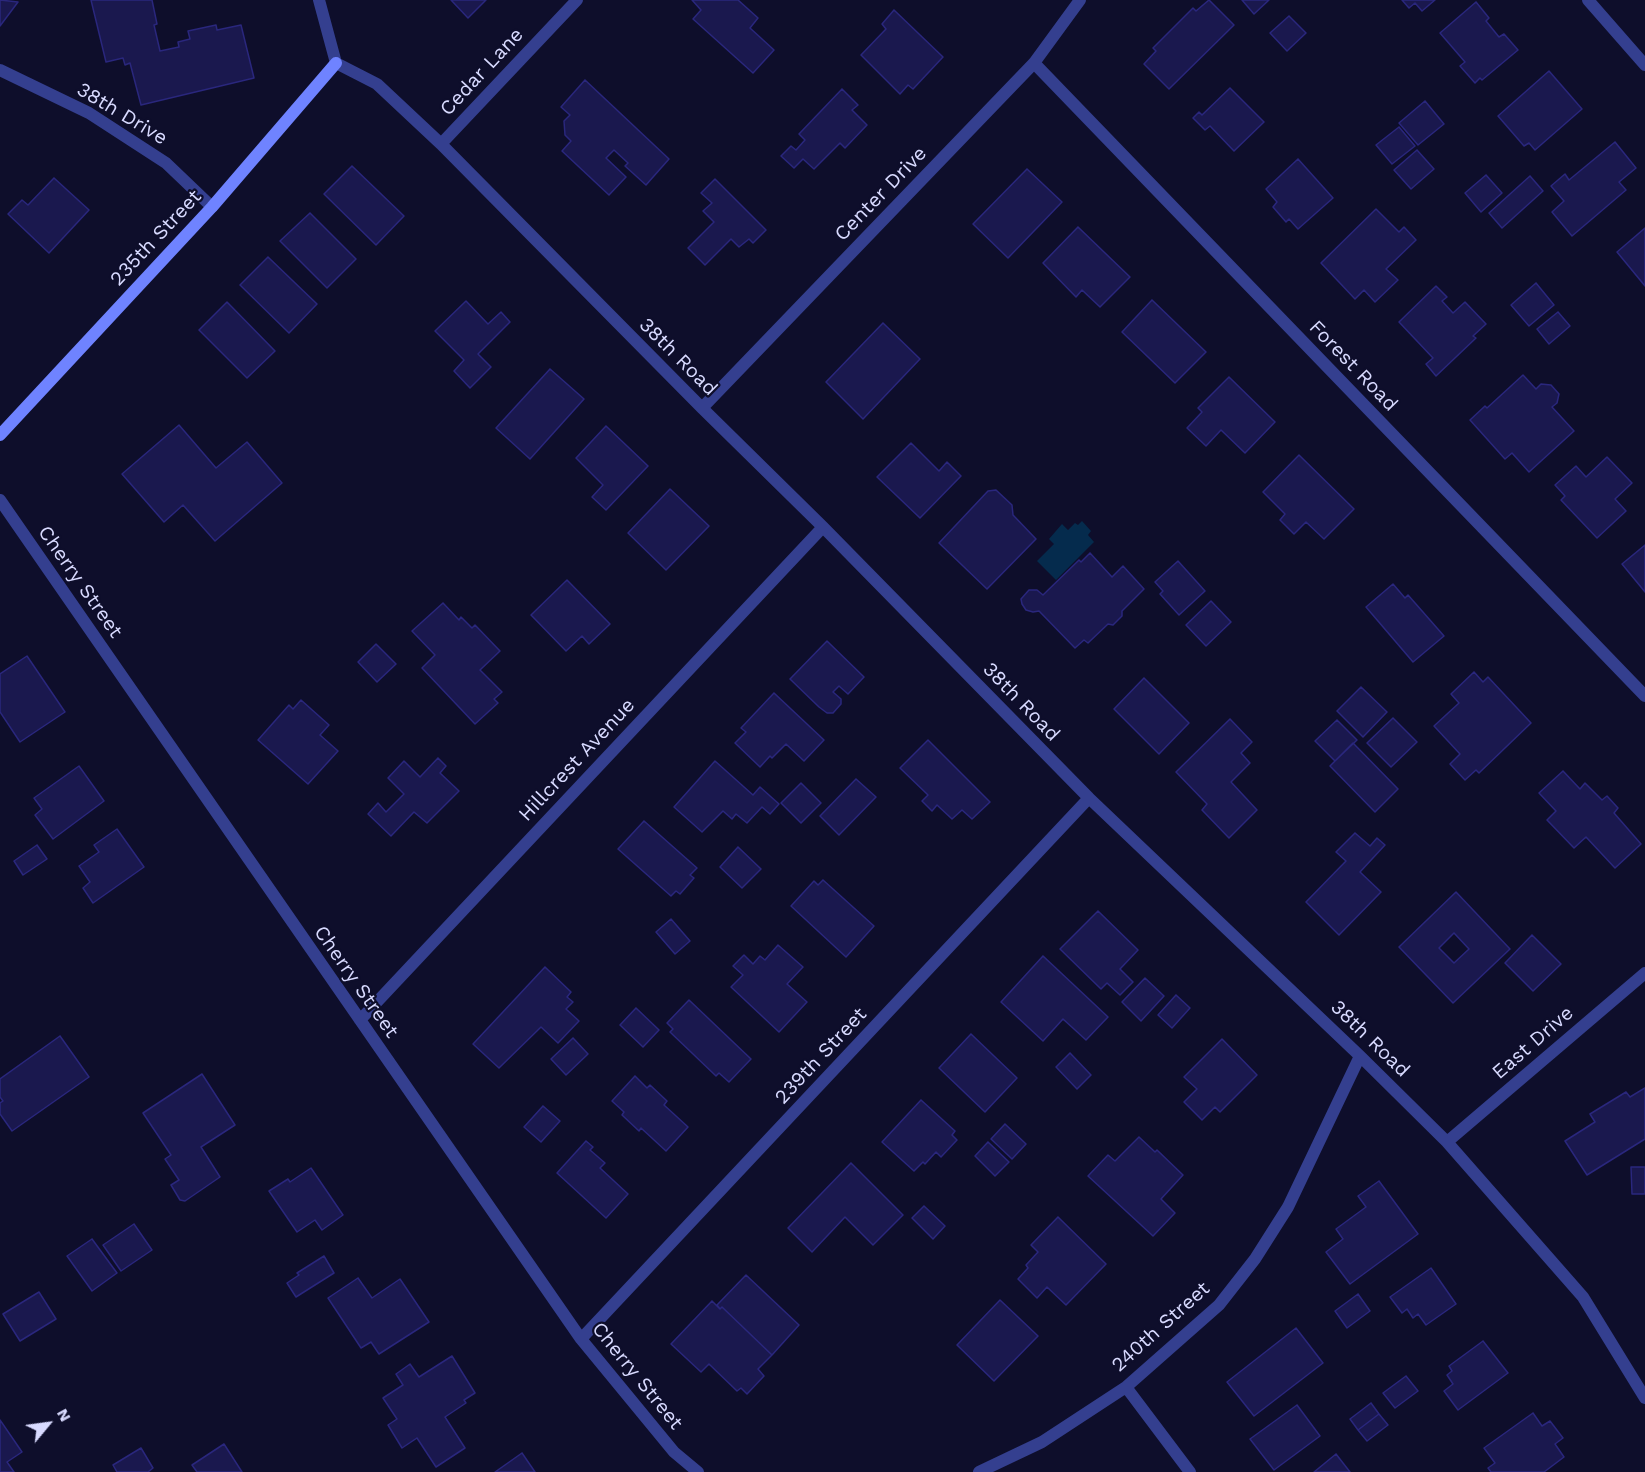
<!DOCTYPE html>
<html>
<head>
<meta charset="utf-8">
<style>
	body { margin:0 }
	#map { position:relative; width:1645px; height:1472px; overflow:hidden; background:#0e0e2b; font-family:"Work Sans",sans-serif }
	canvas { display:block }
	.north { position:absolute; left:18px; top:1394px; width:60px; height:60px; -webkit-text-stroke:4px #0e0e2b; paint-order:stroke; rotate:61deg; font-size:16px; font-weight:700; line-height:24px; text-align:center; color:#d8daff }
	.north::after { content:''; display:block; margin:auto; width:21px; height:27px; background:#d8daff; clip-path:polygon(50% 0,100% 100%,50% 72%,0 100%) }
</style>
</head>
<body>
<div id="map">
<canvas width="1645" height="1472"></canvas>
<div class="north">N</div>
</div>
<script>
const ctx = document.querySelector('canvas').getContext('2d');
ctx.lineJoin = 'round';
function fillPath(path, color) { ctx.fillStyle = color; ctx.fill(path, 'evenodd'); }
const poly = rows => new Path2D(rows.map(r => 'M' + r).join(''));
function trace(path, color, width, dash) { ctx.strokeStyle = color; ctx.lineWidth = width; ctx.lineCap = dash ? 'butt' : 'round'; ctx.setLineDash(dash || []); ctx.stroke(path); }
function drawText(font, color, halo, rows, align = 'center') {
  ctx.font = font + ' "Work Sans",sans-serif'; ctx.lineWidth = 4.5; ctx.setLineDash([]); ctx.textBaseline = 'middle'; ctx.strokeStyle = halo; ctx.fillStyle = color; for (const [text, x, y, turn = 0] of rows) {
    ctx.save(); ctx.translate(x, y); ctx.rotate((+turn || 0) * Math.PI / 180); ctx.textAlign = isNaN(turn) ? turn : align; if (halo) ctx.strokeText(text, 0, 0); ctx.fillText(text, 0, 0); ctx.restore();
  }
}
fillPath(poly([
	[1082,521,1091,531,1088,535,1094,542,1056,580,1037,561,1054,544,1049,539,1062,524,1068,530,1075,523,1078,525]
]), '#052b4d');
const building = poly([
	[0,0,18,2,0,26,0,0],
	[91,0,152,0,157,24,154,25,160,51,179,47,178,42,190,39,188,31,216,25,217,30,241,25,254,78,141,105,130,63,125,65,123,58,106,62,91,0],
	[451,0,486,0,468,18,451,0],
	[692,0,738,0,758,18,750,28,774,50,753,73,693,19,701,10,692,0],
	[1209,0,1234,25,1169,89,1144,64,1156,51,1153,48,1193,8,1196,11,1209,0],
	[1242,0,1269,0,1254,14,1242,0],
	[1402,0,1435,0,1422,11,1415,3,1409,8,1402,0],
	[1476,2,1489,18,1486,21,1499,37,1504,34,1518,50,1482,80,1480,78,1475,83,1460,66,1465,62,1440,33,1476,2],
	[894,10,943,57,913,89,908,85,900,94,861,55,886,29,882,24,894,10],
	[1289,16,1306,33,1287,51,1270,33,1289,16],
	[1549,71,1582,109,1535,150,1529,143,1524,146,1498,116,1549,71],
	[585,80,669,159,646,185,625,166,628,163,614,150,606,158,626,177,609,195,562,151,571,141,565,135,564,121,570,115,561,107,585,80],
	[1230,88,1264,122,1234,151,1210,126,1205,130,1193,118,1199,112,1202,115,1230,88],
	[842,89,858,105,852,110,867,125,845,148,840,143,814,169,803,159,794,168,781,156,791,146,796,150,805,140,799,134,842,89],
	[1425,101,1444,124,1418,145,1399,123,1425,101],
	[1399,127,1415,146,1392,164,1376,145,1399,127],
	[1615,142,1636,168,1619,182,1626,190,1572,236,1552,212,1564,201,1551,186,1565,174,1569,180,1615,142],
	[1417,150,1434,169,1411,189,1394,170,1417,150],
	[1298,159,1333,198,1298,229,1289,219,1286,222,1273,207,1277,202,1266,189,1298,159],
	[352,166,404,216,376,245,324,194,352,166],
	[1027,169,1062,202,1008,258,973,224,1027,169],
	[1486,175,1502,193,1481,212,1465,193,1486,175],
	[1530,176,1543,191,1502,228,1489,213,1530,176],
	[54,178,89,210,49,253,8,214,22,200,28,205,54,178],
	[715,179,766,230,753,243,749,239,739,247,731,239,705,265,688,248,714,222,703,211,712,203,701,193,715,179],
	[1376,209,1399,232,1404,227,1416,240,1386,269,1398,280,1375,302,1364,290,1355,299,1321,263,1376,209],
	[310,213,356,259,327,288,280,241,310,213],
	[1078,227,1130,277,1100,307,1082,290,1076,297,1043,263,1078,227],
	[1645,228,1645,286,1617,252,1645,228],
	[268,257,317,304,289,333,240,285,268,257],
	[1536,283,1554,305,1529,326,1511,305,1536,283],
	[1436,286,1447,297,1442,301,1453,313,1465,302,1486,324,1473,336,1476,338,1436,376,1426,364,1433,358,1399,322,1436,286],
	[1152,300,1206,352,1175,383,1122,332,1152,300],
	[466,301,488,324,501,312,510,322,478,354,491,367,470,388,454,371,464,360,435,331,466,301],
	[227,302,275,351,247,378,199,330,227,302],
	[1558,312,1570,326,1549,344,1537,329,1558,312],
	[883,323,920,359,863,419,826,382,883,323],
	[550,369,584,399,530,459,496,428,550,369],
	[1523,375,1536,389,1541,384,1551,385,1559,394,1557,403,1552,407,1574,431,1529,472,1512,453,1505,459,1470,420,1485,406,1487,408,1523,375],
	[1229,377,1275,422,1245,453,1221,430,1206,446,1187,428,1202,412,1198,408,1229,377],
	[179,425,216,468,247,442,282,483,215,541,183,505,164,522,122,474,179,425],
	[606,426,648,466,606,510,592,497,603,485,576,458,606,426],
	[911,443,939,471,947,462,961,476,920,518,877,477,911,443],
	[1299,455,1354,509,1324,539,1306,522,1294,534,1280,520,1285,514,1263,492,1299,455],
	[1607,457,1632,483,1615,499,1626,511,1597,538,1561,500,1565,496,1555,485,1576,466,1586,477,1607,457],
	[670,489,709,526,666,570,628,533,670,489],
	[996,490,1012,505,1013,515,1036,539,987,589,939,543,988,491,996,490],
	[1645,545,1645,592,1622,564,1645,545],
	[1090,553,1112,577,1123,566,1144,589,1122,611,1122,616,1113,625,1108,624,1088,643,1084,640,1075,648,1039,611,1033,612,1026,610,1022,604,1021,599,1029,590,1037,590,1043,595,1079,560,1081,562,1090,553],
	[1178,561,1205,591,1179,615,1160,594,1163,591,1155,582,1178,561],
	[567,580,610,624,589,644,582,636,566,651,531,615,567,580],
	[1393,584,1405,598,1408,595,1444,636,1413,662,1366,607,1393,584],
	[1211,601,1231,622,1206,646,1186,625,1211,601],
	[443,603,459,620,461,617,472,628,475,625,500,651,480,670,502,692,494,699,498,703,475,724,422,668,435,655,412,631,443,603],
	[827,641,864,677,848,694,839,686,833,692,841,699,841,704,833,713,827,713,819,707,790,679,827,641],
	[376,644,396,664,377,682,358,662,376,644],
	[27,656,65,712,20,742,0,712,0,674,27,656],
	[1474,672,1483,682,1488,677,1531,723,1479,773,1476,770,1465,780,1450,764,1460,754,1434,726,1459,703,1451,694,1474,672],
	[1144,678,1189,723,1159,754,1114,709,1144,678],
	[1361,687,1387,712,1363,737,1337,711,1361,687],
	[774,693,824,740,804,761,786,744,772,758,770,756,760,767,735,743,746,732,741,728,774,693],
	[301,700,329,725,320,735,338,751,308,784,258,740,289,705,293,709,301,700],
	[1393,718,1417,742,1391,767,1367,743,1393,718],
	[1230,719,1252,742,1241,753,1250,763,1231,782,1257,810,1229,838,1202,810,1207,804,1176,772,1230,719],
	[1337,720,1357,740,1335,761,1315,741,1337,720],
	[928,740,990,802,972,819,962,810,952,819,937,805,932,811,922,801,928,795,900,768,928,740],
	[1353,743,1398,789,1375,812,1330,766,1353,743],
	[438,758,446,766,440,773,459,791,427,823,414,812,391,836,368,814,378,803,386,812,404,794,388,778,404,761,420,777,438,758],
	[715,761,753,795,760,787,779,804,770,814,762,807,747,823,736,814,732,819,723,811,702,832,674,807,715,761],
	[79,766,104,801,53,839,35,815,42,809,34,798,79,766],
	[1563,771,1580,789,1585,783,1602,800,1607,796,1618,808,1614,813,1641,844,1615,868,1586,837,1574,848,1547,820,1556,811,1539,793,1563,771],
	[856,779,876,797,839,835,820,816,856,779],
	[801,783,821,803,801,823,781,803,801,783],
	[644,821,697,868,690,875,694,878,680,894,676,891,671,896,618,849,644,821],
	[117,829,144,867,93,903,83,888,90,882,79,866,99,852,94,845,117,829],
	[1355,833,1370,846,1377,838,1385,845,1360,872,1381,892,1339,935,1306,902,1346,861,1336,852,1355,833],
	[37,845,47,859,23,875,14,861,37,845],
	[738,847,761,869,742,888,720,867,738,847],
	[823,880,874,926,846,957,791,906,814,881,818,885,823,880],
	[1456,892,1510,949,1453,1003,1399,947,1456,892],
	[1454,933,1469,949,1454,963,1439,948,1454,933],
	[1098,911,1138,950,1120,969,1133,982,1120,995,1107,983,1101,989,1060,949,1098,911],
	[671,919,690,941,675,954,656,932,671,919],
	[1532,935,1561,964,1533,991,1505,963,1532,935],
	[778,945,803,967,787,984,807,1002,779,1032,731,987,743,975,733,966,744,955,753,964,760,956,765,960,778,945],
	[1043,956,1108,1017,1086,1040,1063,1019,1043,1041,1001,1002,1043,956],
	[545,967,571,992,567,997,573,1002,566,1009,579,1021,558,1043,541,1027,499,1068,473,1044,545,967],
	[1145,978,1164,996,1141,1021,1122,1002,1145,978],
	[1176,995,1190,1008,1172,1028,1158,1015,1176,995],
	[689,1000,751,1059,729,1082,719,1073,716,1076,670,1032,673,1029,667,1023,689,1000],
	[636,1008,659,1030,643,1047,620,1025,636,1008],
	[971,1034,1017,1078,985,1112,939,1068,971,1034],
	[60,1036,89,1077,12,1131,0,1114,0,1103,3,1101,0,1097,0,1079,60,1036],
	[573,1038,588,1054,566,1075,551,1059,573,1038],
	[1222,1039,1257,1075,1220,1112,1215,1107,1202,1120,1184,1102,1197,1089,1184,1077,1222,1039],
	[1070,1053,1091,1075,1077,1089,1056,1067,1070,1053],
	[202,1074,235,1125,201,1147,220,1177,185,1201,180,1200,171,1185,179,1180,165,1159,171,1155,143,1113,202,1074],
	[635,1076,647,1088,650,1085,667,1101,664,1105,688,1127,666,1151,641,1128,639,1131,622,1115,624,1112,612,1101,635,1076],
	[1645,1088,1645,1139,1587,1175,1565,1141,1595,1122,1590,1114,1626,1092,1630,1097,1645,1088],
	[921,1100,955,1131,952,1135,957,1140,941,1157,936,1152,925,1164,923,1162,914,1171,882,1142,921,1100],
	[543,1106,560,1121,541,1142,524,1127,543,1106],
	[1005,1124,1026,1144,1012,1159,991,1139,1005,1124],
	[1139,1137,1155,1152,1157,1150,1183,1175,1161,1199,1175,1213,1153,1236,1088,1176,1108,1155,1115,1161,1139,1137],
	[586,1141,593,1147,590,1150,605,1163,600,1168,628,1194,606,1218,557,1173,586,1141],
	[988,1142,1009,1162,995,1176,975,1156,988,1142],
	[851,1163,903,1215,873,1245,845,1217,812,1252,788,1228,851,1163],
	[1631,1167,1645,1167,1645,1194,1632,1194,1631,1167],
	[311,1168,343,1215,322,1230,315,1220,297,1232,269,1191,288,1179,290,1182,311,1168],
	[1379,1181,1418,1234,1350,1284,1326,1252,1343,1239,1336,1229,1366,1207,1358,1196,1379,1181],
	[924,1206,945,1226,933,1239,912,1218,924,1206],
	[1058,1217,1106,1264,1066,1305,1047,1287,1037,1298,1018,1279,1028,1268,1026,1265,1038,1252,1031,1245,1058,1217],
	[134,1224,152,1250,121,1271,103,1245,134,1224],
	[92,1239,117,1273,92,1291,67,1256,92,1239],
	[324,1256,334,1273,296,1297,287,1283,299,1275,297,1273,324,1256],
	[1431,1268,1456,1304,1426,1325,1418,1314,1413,1318,1407,1309,1402,1313,1390,1297,1431,1268],
	[746,1275,799,1325,772,1355,722,1307,720,1309,717,1305,746,1275],
	[358,1278,372,1298,400,1279,429,1322,379,1354,371,1342,361,1348,328,1298,358,1278],
	[39,1292,56,1319,20,1341,3,1314,39,1292],
	[1358,1294,1370,1311,1347,1328,1335,1311,1358,1294],
	[1000,1300,1038,1336,994,1381,957,1345,1000,1300],
	[712,1301,720,1309,722,1307,772,1355,758,1369,764,1376,747,1394,741,1388,737,1391,709,1364,701,1372,671,1344,712,1301],
	[1296,1328,1323,1363,1254,1416,1227,1382,1296,1328],
	[1483,1341,1508,1373,1458,1410,1444,1391,1453,1384,1447,1375,1452,1371,1449,1366,1483,1341],
	[452,1356,475,1393,464,1400,466,1403,445,1417,465,1448,436,1467,417,1438,402,1448,388,1425,397,1419,383,1398,403,1385,396,1374,410,1364,419,1377,452,1356],
	[1406,1376,1418,1391,1395,1408,1383,1393,1406,1376],
	[1371,1403,1379,1414,1358,1430,1350,1419,1371,1403],
	[1297,1405,1320,1436,1274,1470,1250,1439,1297,1405],
	[1533,1413,1542,1426,1550,1421,1563,1438,1555,1444,1564,1457,1544,1472,1491,1472,1488,1468,1495,1463,1484,1448,1533,1413],
	[1379,1414,1388,1425,1367,1441,1358,1430,1379,1414],
	[0,1420,22,1452,7,1462,14,1472,0,1472,0,1420],
	[224,1444,242,1472,197,1472,192,1465,224,1444],
	[141,1448,153,1468,148,1472,117,1472,113,1465,141,1448],
	[522,1453,535,1472,495,1472,522,1453],
	[1336,1454,1350,1472,1314,1472,1336,1454]
]);
fillPath(building, '#1a184e');
trace(building, '#2a277d', 1.5);
trace(poly([
	[319,0,336,63,377,84,441,144,702,408,823,527,1089,798,1360,1056,1447,1142,1583,1297,1645,1398],
	[1588,0,1645,65],
	[1034,63,1645,696],
	[0,70,89,113,166,163,212,207],
	[441,144,577,0],
	[702,408,1034,63,1080,0],
	[0,500,581,1339,674,1452,698,1472],
	[360,1020,823,527],
	[1447,1142,1645,973],
	[581,1339,1089,798],
	[1126,1387,1190,1472],
	[979,1472,1042,1442,1126,1387,1219,1305,1255,1259,1288,1207,1360,1056]
]), '#343f8f', 12);
trace(poly([
	[0,435,212,207,336,63]
]), '#6f83ff', 12);
drawText('20px', '#d8daff', '#0e0e2b', [
	["Cedar Lane",482,72,-47],
	["38th Drive",122,114,31],
	["Center Drive",881,194,-46],
	["235th Street",156,238,-47],
	["38th Road",678,357,45],
	["Forest Road",1353,366,46],
	["Cherry Street",80,582,55],
	["38th Road",1021,702,46],
	["Hillcrest Avenue",577,760,-47],
	["Cherry Street",356,982,55],
	["38th Road",1370,1039,44],
	["East Drive",1533,1043,-41],
	["239th Street",821,1056,-47],
	["240th Street",1161,1327,-42],
	["Cherry Street",637,1376,51]
]);
</script>
</body>
</html>
